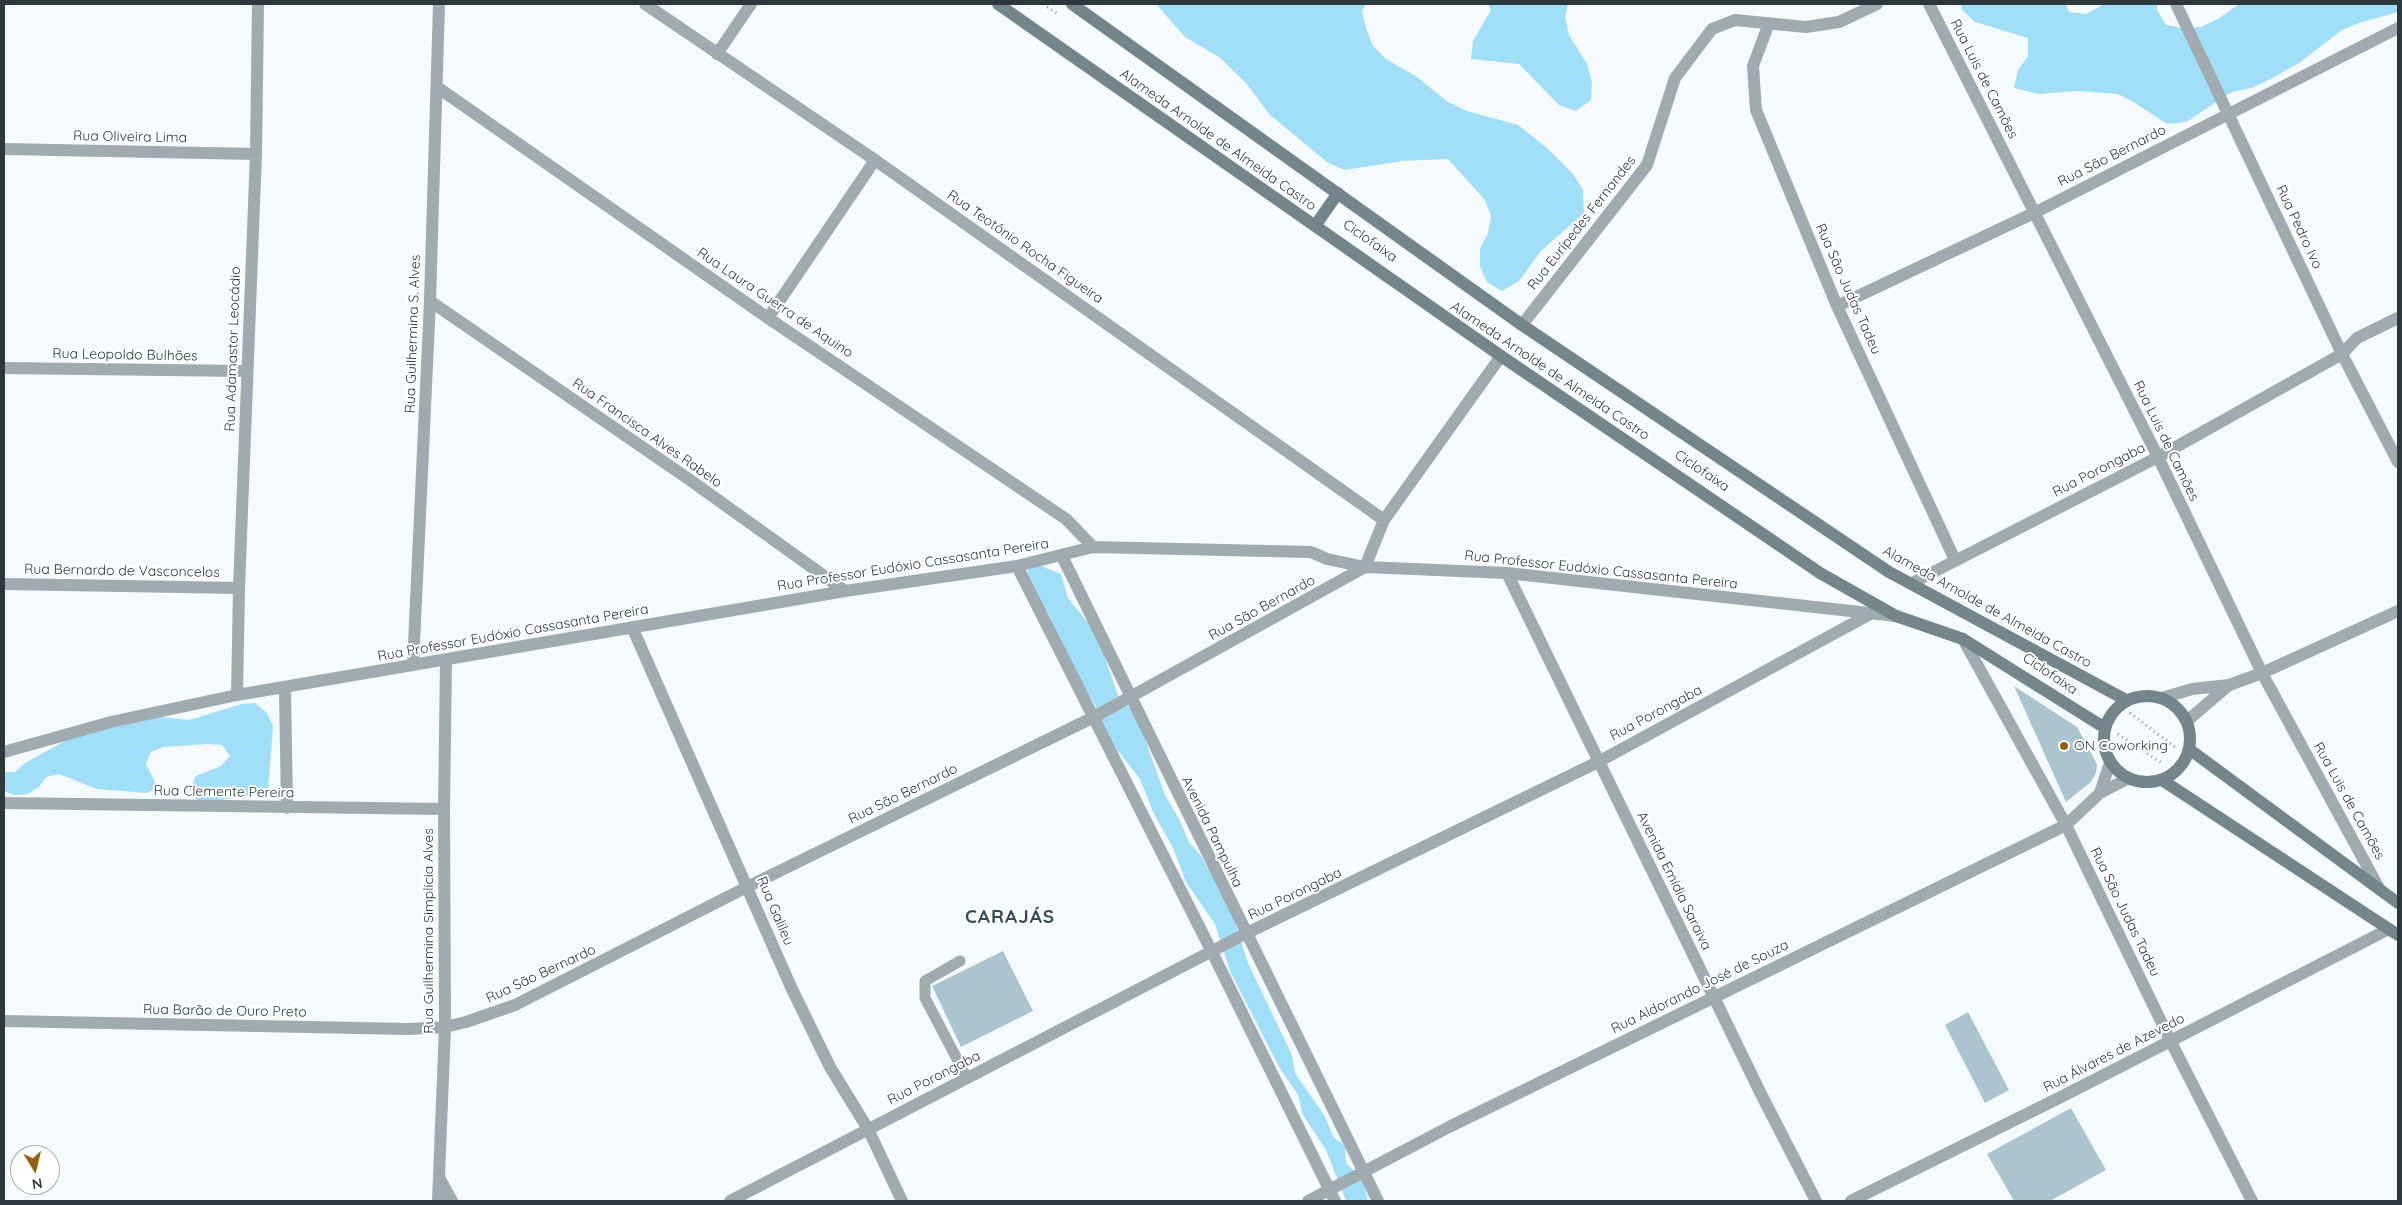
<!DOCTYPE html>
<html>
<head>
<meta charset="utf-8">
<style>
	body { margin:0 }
	#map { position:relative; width:2402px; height:1205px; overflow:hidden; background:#f5fafc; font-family:Quicksand,sans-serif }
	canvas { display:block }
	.frame { position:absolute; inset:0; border:5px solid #2d383c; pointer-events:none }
	.north { position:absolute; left:10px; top:1145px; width:50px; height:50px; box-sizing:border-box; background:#fff; border:1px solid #abafb1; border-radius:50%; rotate:171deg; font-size:14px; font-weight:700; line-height:20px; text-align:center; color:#2d383c }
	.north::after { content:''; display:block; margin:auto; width:18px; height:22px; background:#91610e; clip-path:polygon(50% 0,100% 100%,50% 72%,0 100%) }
</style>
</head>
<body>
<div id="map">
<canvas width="2402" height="1205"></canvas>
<div class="frame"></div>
<div class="north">N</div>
</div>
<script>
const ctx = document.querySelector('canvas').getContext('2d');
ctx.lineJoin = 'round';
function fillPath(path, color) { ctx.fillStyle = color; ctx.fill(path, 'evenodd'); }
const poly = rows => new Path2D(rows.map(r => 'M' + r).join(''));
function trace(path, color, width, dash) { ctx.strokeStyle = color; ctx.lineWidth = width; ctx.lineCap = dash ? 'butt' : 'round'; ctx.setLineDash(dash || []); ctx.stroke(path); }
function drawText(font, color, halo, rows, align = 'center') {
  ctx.font = font + ' Quicksand,sans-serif'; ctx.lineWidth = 4; ctx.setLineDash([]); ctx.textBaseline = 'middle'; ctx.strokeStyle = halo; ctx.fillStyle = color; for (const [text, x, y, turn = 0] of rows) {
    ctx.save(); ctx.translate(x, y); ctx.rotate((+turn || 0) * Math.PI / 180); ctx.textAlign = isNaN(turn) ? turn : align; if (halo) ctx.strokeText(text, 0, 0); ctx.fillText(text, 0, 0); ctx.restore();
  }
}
fillPath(poly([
	[1156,4,1366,4,1362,11,1366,28,1373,46,1386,59,1417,77,1448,102,1467,111,1518,125,1547,148,1573,174,1583,190,1584,213,1541,251,1519,281,1502,291,1487,282,1480,266,1480,249,1488,233,1491,216,1485,200,1448,159,1402,161,1345,170,1328,163,1269,114,1246,83,1219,57,1185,37],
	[1488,4,1568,4,1565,17,1569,35,1587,64,1592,81,1591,100,1576,111,1559,105,1519,64,1471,59,1473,41,1491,10],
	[1961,4,2066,4,2069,12,2086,14,2104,4,2157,4,2157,10,2166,25,2182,28,2201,27,2218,19,2239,4,2398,4,2398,12,2359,23,2342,30,2299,63,2267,81,2251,88,2232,92,2186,122,2167,124,2135,103,2118,94,2078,91,2039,94,2014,88,2018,70,2028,56,2028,38,1975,22,1962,10],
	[1036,564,1061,574,1068,598,1097,634,1117,693,1121,700,1134,712,1138,720,1165,795,1179,819,1189,842,1201,856,1230,907,1248,963,1292,1055,1295,1073,1324,1115,1334,1138,1345,1145,1346,1163,1363,1180,1368,1201,1346,1201,1326,1150,1303,1115,1298,1095,1279,1067,1230,971,1215,924,1186,882,1173,848,1154,814,1140,779,1111,742,1095,705,1070,663,1049,615,1030,587,1027,577,1029,566],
	[255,703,267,713,273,726,268,792,210,802,198,801,190,789,196,776,221,766,230,756,222,745,207,744,163,747,151,752,146,764,158,788,146,793,97,789,59,774,46,777,39,787,28,794,14,795,4,791,4,772,15,772,25,763,74,736,160,717,189,720,242,704]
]), '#a1dff8');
fillPath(poly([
	[2014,686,2077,727,2097,764,2096,773,2091,782,2066,802],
	[1003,951,1033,1011,961,1047,932,986],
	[1968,1012,2009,1090,1985,1103,1945,1025],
	[2071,1108,2106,1170,2050,1201,2014,1201,1987,1154]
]), '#abc5d0');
trace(poly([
	[1043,4,1059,15],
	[2130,713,2175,747],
	[2118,734,2163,764]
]), '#8c9497', 3, [1, 4]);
trace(poly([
	[960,961,925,981,925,998,967,1078]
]), '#a0abb0', 11);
trace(poly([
	[645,4,875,160,1384,520],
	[1929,4,2158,457,2262,673,2380,890],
	[2176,4,2342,354,2398,462],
	[1769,23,1753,66,1756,110,1837,306,1955,560],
	[717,54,751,4],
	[437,87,768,318,1066,519,1093,547],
	[4,149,256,154],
	[430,301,690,480,845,591],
	[1837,306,2036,212,2398,28],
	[768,318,875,160],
	[1522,325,1647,165,1675,78,1712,29,1735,20,1806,27,1839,22,1877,4],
	[4,368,246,371],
	[1062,556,1378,1201],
	[1017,566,1212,952,1335,1201],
	[1507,573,1762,1096,1816,1201],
	[1912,583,2158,457,2342,354,2357,338,2398,318],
	[4,584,239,588],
	[632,627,791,987,830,1067,868,1129,902,1201],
	[1963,639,2066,825,2170,1040,2252,1201],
	[413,665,430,301,439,4],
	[285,689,287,808],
	[237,695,239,588,256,154,258,4],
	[2162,698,2192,689,2229,685,2262,673,2398,611],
	[2187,721,2229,685],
	[4,752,111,722,237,695,845,591,1017,566,1093,547,1311,552,1327,559,1365,567,1507,573,1896,616],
	[2100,793,2110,763],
	[4,803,444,809],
	[4,1021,409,1029,445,1027,466,1022,515,1005,749,886,1094,717,1365,567,1384,520,1501,356],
	[439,1177,452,1201],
	[438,1201,445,1027,444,809,446,661],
	[730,1201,1245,934,1598,762,1872,613],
	[1308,1201,1449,1127,2066,825,2100,793,2129,778],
	[1851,1201,2061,1097,2389,929]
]), '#a0abb0', 12);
trace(poly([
	[998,4,1501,356,1820,573,1896,616,1963,639,2105,728],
	[1072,4,1522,325,1889,572,2126,700],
	[1315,226,1338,193],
	'2104 739a43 43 0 1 1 86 0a43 43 0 1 1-86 0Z',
	[2189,749,2398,903],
	[2162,780,2398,935]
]), '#75858c', 12);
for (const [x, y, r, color] of [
	[2064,746,5,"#91610e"]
]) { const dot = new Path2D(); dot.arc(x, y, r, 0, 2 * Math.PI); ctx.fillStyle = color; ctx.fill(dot); trace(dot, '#fff', 2); }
drawText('14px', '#2d383c', '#fff', [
	["Rua Luis de Camões",1984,79,63],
	["Rua Oliveira Lima",130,137,1],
	["Alameda Arnolde de Almeida Castro",1218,140,35],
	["Rua São Bernardo",2112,156,-27],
	["Rua Eurípedes Fernandes",1582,223,-52],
	["Rua Pedro Ivo",2299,227,65],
	["Ciclofaixa",1370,241,35],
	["Rua Teotônio Rocha Figueira",1025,247,35],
	["Rua São Judas Tadeu",1848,289,66],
	["Rua Laura Guerra de Aquino",775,303,34],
	["Rua Guilhermina S. Alves",413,334,-88],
	["Rua Adamastor Leocádio",233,349,-88],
	["Rua Leopoldo Bulhões",125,355,1],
	["Alameda Arnolde de Almeida Castro",1550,371,34],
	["Rua Francisca Alves Rabelo",647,433,35],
	["Rua Luis de Camões",2166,441,64],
	["Rua Porongaba",2099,470,-27],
	["Ciclofaixa",1702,471,34],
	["Rua Professor Eudóxio Cassasanta Pereira",913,565,-9],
	["Rua Professor Eudóxio Cassasanta Pereira",1601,570,6],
	["Rua Bernardo de Vasconcelos",122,571,1],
	["Alameda Arnolde de Almeida Castro",1987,607,29],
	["Rua São Bernardo",1262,608,-29],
	["Rua Professor Eudóxio Cassasanta Pereira",513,633,-10],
	["Ciclofaixa",2050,674,34],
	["Rua Porongaba",1656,713,-28],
	["Rua Clemente Pereira",224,792,1],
	["Rua São Bernardo",903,794,-26],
	["Rua Luis de Camões",2349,801,61],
	["Avenida Pampulha",1212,832,64],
	["Avenida Emídia Saraiva",1674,881,64],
	["Rua Porongaba",1295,894,-26],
	["Rua Galileu",775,911,67],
	["Rua São Judas Tadeu",2125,912,64],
	["Rua Guilhermina Simplicia Alves",429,931,-90],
	["Rua São Bernardo",541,974,-25],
	["Rua Aldorando José de Souza",1700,987,-26],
	["Rua Barão de Ouro Preto",225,1011,1],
	["Rua Álvares de Azevedo",2114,1053,-27],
	["Rua Porongaba",934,1078,-27]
]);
drawText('14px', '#2d383c', '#fff', [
	["ON Coworking",2074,746]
], 'left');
ctx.letterSpacing = '1px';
drawText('bold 19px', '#354c55', '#fff', [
	["CARAJÁS",1010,917]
]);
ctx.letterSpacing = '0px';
</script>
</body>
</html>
